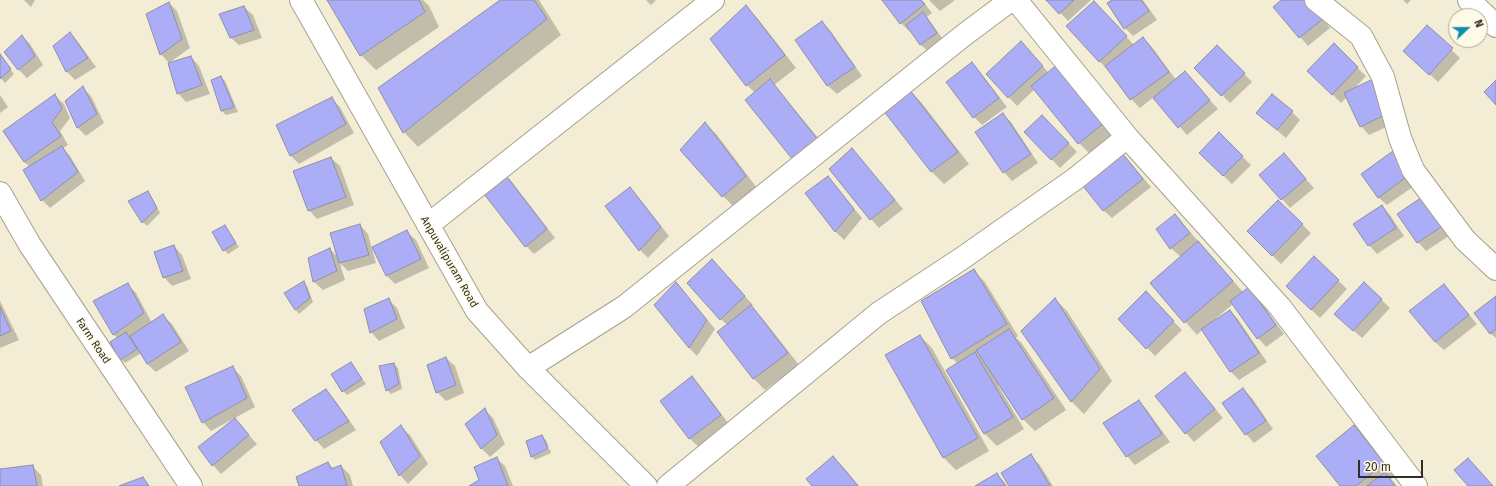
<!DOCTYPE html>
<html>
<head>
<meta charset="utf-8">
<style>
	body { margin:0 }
	#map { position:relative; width:1496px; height:486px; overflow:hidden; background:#f3edd6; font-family:"Fira Sans",sans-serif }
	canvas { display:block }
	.north { position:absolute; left:1448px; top:8px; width:40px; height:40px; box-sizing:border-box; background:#fffae7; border:1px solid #aca899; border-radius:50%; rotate:68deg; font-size:11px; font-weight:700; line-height:16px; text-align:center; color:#302e25 }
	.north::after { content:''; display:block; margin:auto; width:14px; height:18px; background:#138daf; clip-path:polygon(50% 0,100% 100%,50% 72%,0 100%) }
	.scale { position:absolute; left:1358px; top:460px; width:65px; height:18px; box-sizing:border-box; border:2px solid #302e25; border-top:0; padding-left:5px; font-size:12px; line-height:14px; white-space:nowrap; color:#302e25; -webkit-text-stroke:3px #fffae7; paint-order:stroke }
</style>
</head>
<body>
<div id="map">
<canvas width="1496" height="486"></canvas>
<div class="north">N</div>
<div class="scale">20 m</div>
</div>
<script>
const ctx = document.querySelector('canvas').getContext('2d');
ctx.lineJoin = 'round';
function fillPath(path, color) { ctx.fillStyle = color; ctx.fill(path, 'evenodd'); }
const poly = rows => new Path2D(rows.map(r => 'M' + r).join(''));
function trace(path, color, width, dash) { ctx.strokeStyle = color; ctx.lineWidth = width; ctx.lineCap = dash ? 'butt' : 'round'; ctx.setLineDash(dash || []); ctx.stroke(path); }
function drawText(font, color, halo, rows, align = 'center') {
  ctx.font = font + ' "Fira Sans",sans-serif'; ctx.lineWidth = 3; ctx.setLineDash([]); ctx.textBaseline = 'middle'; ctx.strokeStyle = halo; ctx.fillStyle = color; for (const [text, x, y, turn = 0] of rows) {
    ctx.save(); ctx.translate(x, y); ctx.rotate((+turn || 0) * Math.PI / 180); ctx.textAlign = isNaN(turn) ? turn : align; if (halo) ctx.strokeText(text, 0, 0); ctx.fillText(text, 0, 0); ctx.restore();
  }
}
fillPath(poly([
	[24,0,35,0,31,7],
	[328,0,423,0,429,6,439,27,376,70,361,55],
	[501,0,539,0,561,35,418,147,404,132],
	[646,0,656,0,651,5],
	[883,0,922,0,932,13,927,17,945,42,930,53,921,45,911,30,909,31,901,23],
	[929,0,955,0,940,11],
	[1048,0,1091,0,1068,21],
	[1114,0,1143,0,1157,20,1133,36,1125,28],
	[1283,0,1308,0,1330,28,1308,46,1274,7],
	[1403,0,1411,0,1407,4],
	[169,3,177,11,190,48,169,63,161,54],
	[244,7,253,15,262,38,239,45,230,37],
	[746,7,758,19,796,68,774,85,830,152,755,93,747,85],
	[1102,10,1134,45,1143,38,1152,47,1176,80,1185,73,1218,109,1187,135,1154,97,1140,108,1131,99,1109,69,1108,70,1100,62,1067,26],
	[822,22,830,30,862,76,837,94,828,86,796,40],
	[1427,26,1460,58,1438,82,1413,59],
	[70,33,78,42,96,67,75,80,67,72,54,46],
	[22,36,30,44,43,65,27,78,18,69],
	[1334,45,1366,76,1353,90,1397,122,1369,135,1361,126,1347,97,1341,103,1309,71],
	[1217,46,1252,82,1230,103,1195,68],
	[1029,51,1049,73,1117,134,1091,155,1079,143,1035,89,1017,106,987,74],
	[0,55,14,74,5,83,0,77],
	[191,57,199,66,210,94,186,102,178,93],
	[972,63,980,72,1007,107,982,125,974,117],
	[221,77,225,81,238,112,226,115,222,111,213,80],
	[83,88,91,96,104,123,86,136,78,128,66,102],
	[909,90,921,102,969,164,944,184,932,172,884,110],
	[0,95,8,107,0,113],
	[55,96,64,104,70,118,60,131,68,145,63,148,70,156,85,181,50,208,42,200,30,167,24,162],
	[332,99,340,107,354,133,299,164,291,156],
	[1292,112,1300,120,1286,138,1266,121],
	[1002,114,1011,122,1038,163,1012,181,1004,172],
	[1042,116,1077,152,1060,168,1026,132],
	[705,123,717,135,757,188,735,208,723,196],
	[1219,134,1251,165,1232,184,1200,153],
	[852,149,903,209,879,228,871,219,831,169],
	[1119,150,1151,187,1112,218,1103,210],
	[1393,152,1417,184,1387,205,1378,197],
	[1284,155,1314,188,1290,208,1282,199],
	[331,158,340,166,354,205,317,219,309,210],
	[504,174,512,182,555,238,534,254,526,246],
	[828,178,862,218,844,240,835,231],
	[630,189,638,197,669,236,648,258,640,250,606,206],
	[147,192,151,196,160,213,147,226,143,222],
	[1425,197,1452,234,1426,251,1418,242],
	[1278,201,1311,233,1281,264,1248,231],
	[1382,207,1390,215,1404,236,1377,254,1369,245],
	[1175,215,1243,292,1249,289,1257,297,1284,334,1266,347,1258,338,1233,304,1214,320,1215,321,1230,311,1238,319,1267,362,1239,380,1231,372,1203,329,1197,335,1151,283,1181,257,1171,248],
	[360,225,368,234,376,263,348,271,340,263,345,280,323,290,314,282,309,258,330,249,338,257],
	[224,226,239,247,228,254,224,250,213,232],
	[407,232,416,240,429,268,395,284,387,276,374,248],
	[174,246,182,255,191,279,172,286,164,277],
	[1314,258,1347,289,1320,318,1296,295],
	[720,269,753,305,751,306,763,319,799,365,765,390,753,378,727,325,721,319],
	[973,270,985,282,1018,336,1016,338,1021,342,1066,410,1035,431,1023,419,1000,385,998,385,1024,429,997,446,985,434,958,364,952,358,922,301],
	[303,282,307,286,313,302,299,314,295,309],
	[676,283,715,329,697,356,689,348,655,305],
	[1364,283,1390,308,1362,338,1344,322],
	[128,285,136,293,152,323,163,316,172,324,189,351,156,372,147,364,141,353,125,363,121,359,118,339,114,335,94,301],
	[1444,285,1477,324,1444,350,1435,342],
	[1146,293,1182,330,1155,356,1119,319],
	[1496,297,1496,338,1490,333],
	[1055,299,1067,311,1112,381,1084,414,1072,402,1023,331],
	[389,300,397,308,405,328,379,341,371,332],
	[0,301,19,340,0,348],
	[920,336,932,348,989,451,956,470,944,458,886,355],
	[446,358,455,366,464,393,446,401,437,392],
	[351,363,366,384,347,395,343,391],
	[394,364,398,368,402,389,391,394,387,390,380,367],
	[232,367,241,376,255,407,211,431,203,422],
	[1185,373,1223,418,1194,442,1186,433],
	[692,377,700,386,729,424,699,447,690,439,661,401],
	[1243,389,1252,398,1273,429,1254,443,1246,434],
	[325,390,334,399,356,430,324,449,316,440],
	[1139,401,1147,410,1170,442,1135,465,1127,456],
	[485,410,493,418,505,444,490,457,482,449,466,424],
	[235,420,257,444,221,474,213,465],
	[1354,426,1366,438,1395,476,1391,479,1397,486,1341,486],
	[401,427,410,435,428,464,408,484,400,475,382,442],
	[542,436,546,440,549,447,532,455,532,457,550,449,551,453,535,460,531,456],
	[1030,456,1039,464,1053,486,1010,486],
	[833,457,845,469,859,486,813,486],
	[496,458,505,466,513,486,471,486,480,481],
	[328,463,334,469,341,466,350,475,353,486,300,486],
	[32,466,41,475,43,486,0,486,0,470],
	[997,474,1008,486,977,486]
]), '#0003');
const building = poly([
	[327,0,419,0,425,12,360,56,327,0],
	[500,0,534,0,547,19,403,133,378,88,500,0],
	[882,0,921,0,925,4,900,24,882,0],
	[1046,0,1074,0,1059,14,1046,0],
	[1112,0,1141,0,1149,11,1124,29,1107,3,1112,0],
	[1281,0,1307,0,1323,19,1299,38,1273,7,1281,0],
	[1094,1,1127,36,1099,62,1066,26,1094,1],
	[169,2,182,39,160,55,146,14,169,2],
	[746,5,785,55,746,86,710,39,746,5],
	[244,6,254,30,230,38,219,14,244,6],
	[923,12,937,33,920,45,906,25,923,12],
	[822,21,855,67,827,86,795,40,822,21],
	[1427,25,1453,48,1429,75,1403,51,1427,25],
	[70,32,88,58,66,72,53,46,70,32],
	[22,35,35,56,18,70,4,52,22,35],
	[1143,37,1169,72,1130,100,1105,66,1143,37],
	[1021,41,1043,66,1008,98,986,74,1021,41],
	[1334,43,1358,67,1332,95,1307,71,1334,43],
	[1217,45,1245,73,1221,96,1194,68,1217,45],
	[0,54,11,69,0,79,0,54],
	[191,56,202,85,177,94,168,63,191,56],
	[972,62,999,98,973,118,946,82,972,62],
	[1058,64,1105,122,1078,144,1031,86,1058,64],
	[1185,71,1210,100,1178,128,1153,98,1185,71],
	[221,76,234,107,221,111,211,80,221,76],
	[770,79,818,140,793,160,745,100,770,79],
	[1373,79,1389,113,1360,127,1344,93,1373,79],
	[1496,80,1496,105,1484,92,1496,80],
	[83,86,97,114,77,128,65,101,83,86],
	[909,89,958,152,931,172,883,110,909,89],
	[55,94,62,109,52,122,61,136,24,162,3,131,55,94],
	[1272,94,1293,111,1277,130,1256,113,1272,94],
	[332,97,346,124,290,156,276,125,332,97],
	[1003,113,1031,154,1003,173,975,132,1003,113],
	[1042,115,1069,143,1051,160,1024,132,1042,115],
	[705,122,746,176,722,197,680,150,705,122],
	[1219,132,1243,156,1223,176,1199,153,1219,132],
	[62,146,78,172,41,201,23,170,62,146],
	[852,148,895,200,870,220,829,169,852,148],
	[1119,149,1143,179,1103,211,1079,181,1119,149],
	[1393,151,1409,175,1378,198,1361,174,1393,151],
	[1284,153,1306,179,1281,200,1259,175,1284,153],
	[331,157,346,197,308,211,293,171,331,157],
	[504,173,547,229,525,247,481,190,504,173],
	[828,176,854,209,835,232,805,193,828,176],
	[630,187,661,227,639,251,605,206,630,187],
	[148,191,157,208,142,223,128,201,148,191],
	[1425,195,1444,225,1417,243,1397,214,1425,195],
	[1278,200,1303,224,1272,256,1247,231,1278,200],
	[1382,205,1396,228,1368,246,1353,224,1382,205],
	[1175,214,1190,233,1170,249,1156,229,1175,214],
	[360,224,369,255,339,263,330,233,360,224],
	[225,225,236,243,223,251,212,232,225,225],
	[407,230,421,259,386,276,372,247,407,230],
	[1198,241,1233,281,1184,323,1150,283,1198,241],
	[174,245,183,271,163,278,154,252,174,245],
	[330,248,337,271,313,282,308,258,330,248],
	[1314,256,1339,280,1311,310,1286,286,1314,256],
	[712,259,745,296,720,320,687,283,712,259],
	[974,269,1007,324,951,359,921,301,974,269],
	[304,281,310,298,295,310,284,293,304,281],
	[676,282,707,320,689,348,654,305,676,282],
	[1364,282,1382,299,1353,331,1334,314,1364,282],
	[128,283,144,313,113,335,93,301,128,283],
	[1444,284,1469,315,1435,342,1409,311,1444,284],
	[1249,287,1276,325,1257,339,1230,301,1249,287],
	[1146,291,1174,321,1146,349,1118,319,1146,291],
	[1496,296,1496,329,1490,334,1474,313,1496,296],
	[389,298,397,319,370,333,364,309,389,298],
	[1055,298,1100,369,1071,402,1021,331,1055,298],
	[751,305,788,353,753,379,717,332,751,305],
	[0,307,11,331,0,336,0,307],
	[1230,310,1259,353,1230,372,1201,329,1230,310],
	[163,314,181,342,147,364,130,336,163,314],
	[1009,329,1054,398,1022,420,976,350,1009,329],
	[126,332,137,349,120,360,110,342,126,332],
	[920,335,978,438,943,458,885,355,920,335],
	[975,352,1013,417,984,434,946,370,975,352],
	[446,357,456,385,436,393,427,365,446,357],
	[351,362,362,379,342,392,331,374,351,362],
	[394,363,399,384,386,391,379,366,394,363],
	[233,366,247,398,202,423,185,387,233,366],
	[1185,372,1215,409,1185,434,1155,396,1185,372],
	[692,376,721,415,689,439,660,401,692,376],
	[1243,388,1266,421,1245,435,1222,403,1243,388],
	[326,389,349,421,315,441,292,410,326,389],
	[1139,400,1162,434,1126,457,1103,423,1139,400],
	[485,408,497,435,481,449,465,424,485,408],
	[235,418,249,435,212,466,198,447,235,418],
	[401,425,420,456,399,476,380,442,401,425],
	[1354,425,1384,463,1356,486,1340,486,1316,456,1354,425],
	[542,435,548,449,531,457,526,441,542,435],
	[1031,454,1050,486,1009,486,1001,473,1031,454],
	[833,456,858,486,812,486,806,479,833,456],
	[497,457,508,486,469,486,479,480,474,467,497,457],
	[1468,458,1493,486,1468,486,1454,470,1468,458],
	[328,462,331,469,341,465,347,486,299,486,296,477,328,462],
	[33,465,37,486,0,486,0,469,33,465],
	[1385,472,1395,486,1367,486,1385,472],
	[997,473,1005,486,975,486,997,473],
	[143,477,149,486,119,486,143,477]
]);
fillPath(building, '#acadf7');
trace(building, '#8e8fa4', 1);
const minor = poly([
	[301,0,477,311,528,368,646,486],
	[1016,0,1127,137,1280,307,1416,486],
	[1316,0,1361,36,1383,77,1400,138,1413,170,1465,240,1496,269],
	[1469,0,1496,26],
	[0,193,30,245,191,486],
	[428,225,713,0],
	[528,368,624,307,964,35,1011,0],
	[668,486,879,313,961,259,1075,179,1127,137]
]);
trace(minor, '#a7a18c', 24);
trace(minor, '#fff', 22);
drawText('11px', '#302e25', '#fffae7', [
	["Anpuvalipuram Road",449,262,60],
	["Farm Road",93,341,56]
]);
</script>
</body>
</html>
